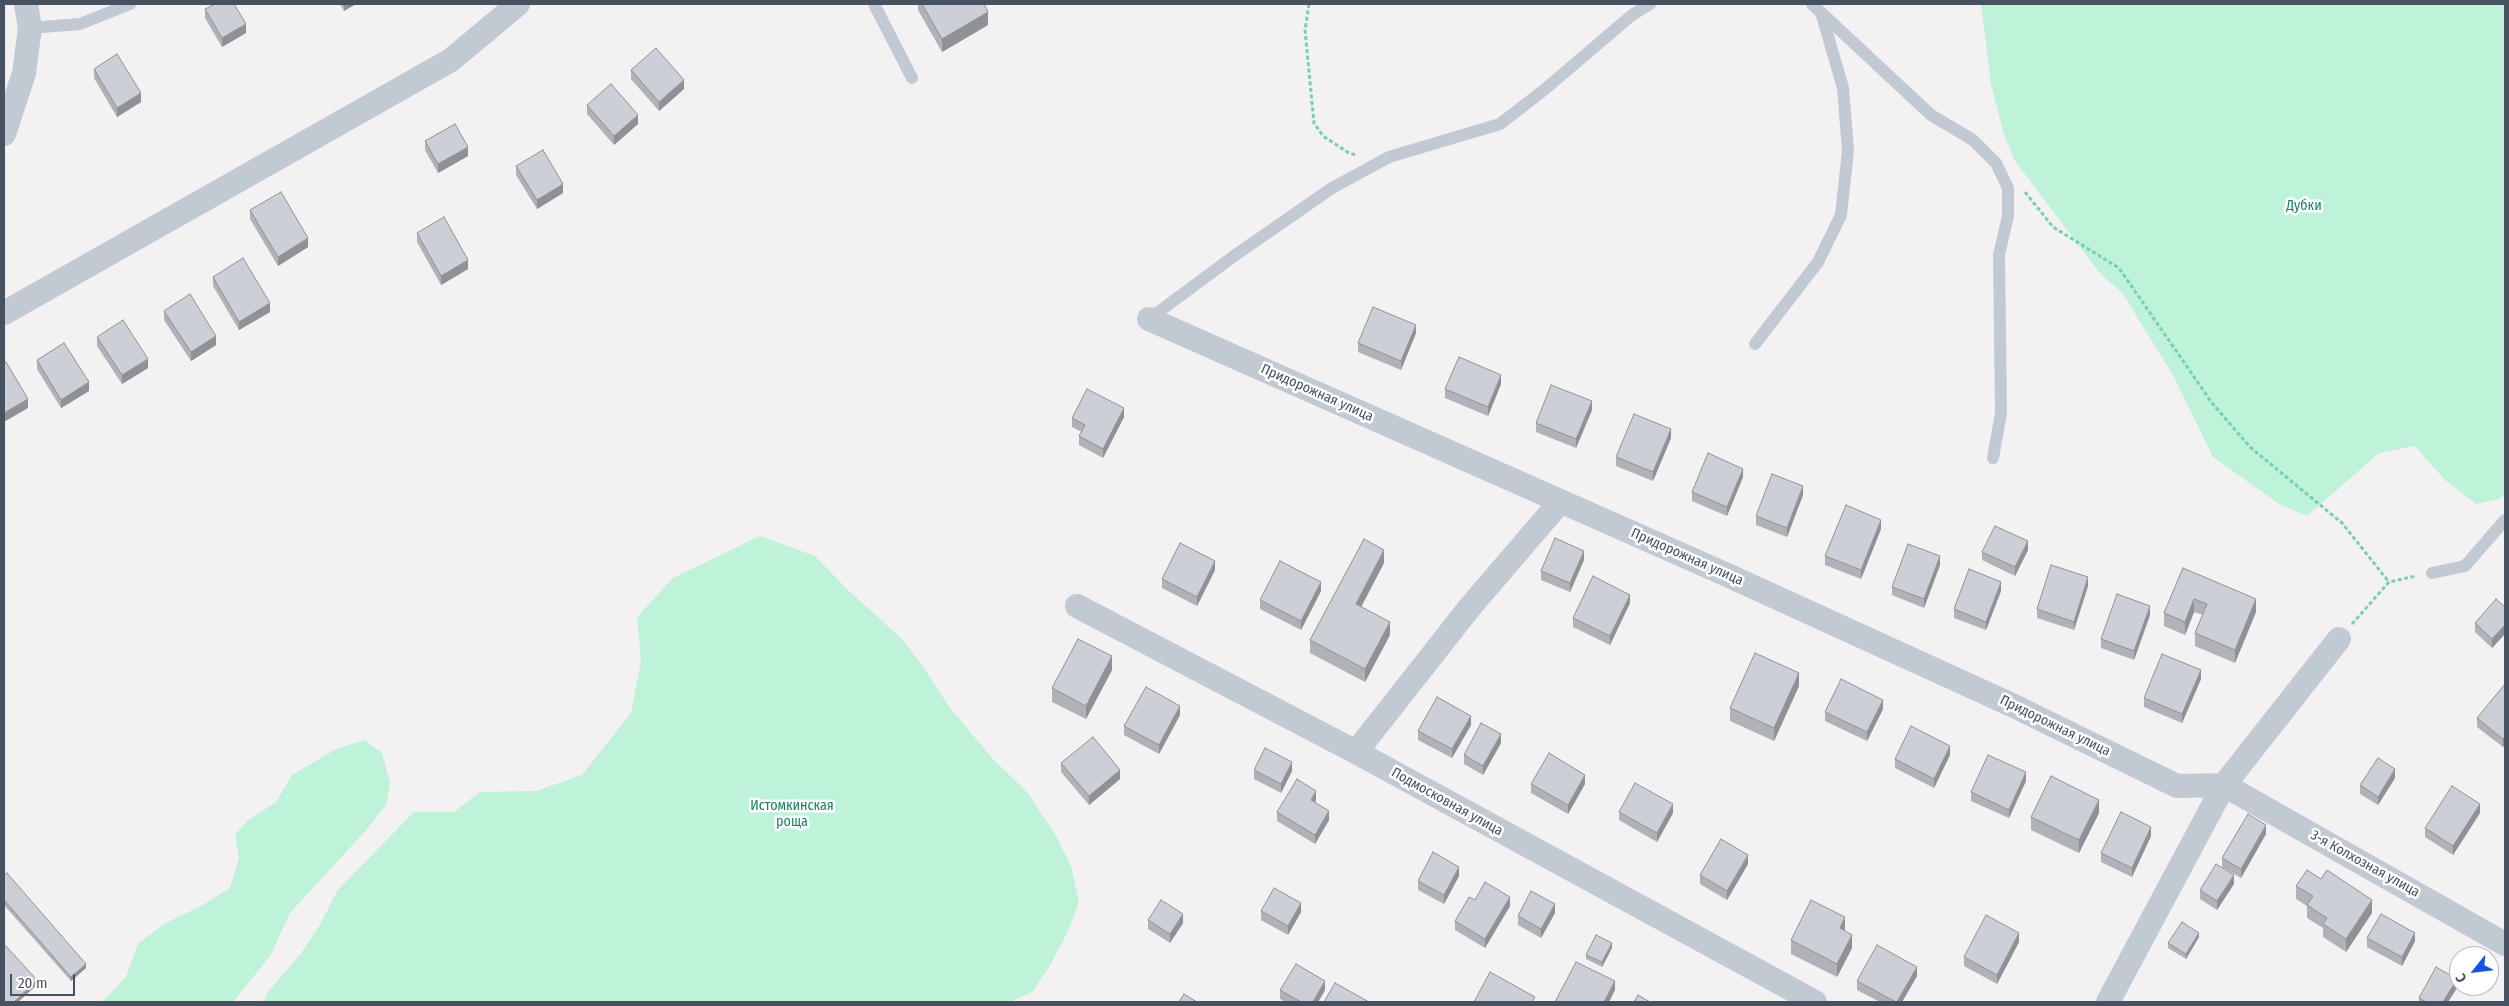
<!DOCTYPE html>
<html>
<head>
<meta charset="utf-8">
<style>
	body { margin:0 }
	#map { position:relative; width:2509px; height:1006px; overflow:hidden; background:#f3f1f1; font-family:"Fira Sans Condensed",sans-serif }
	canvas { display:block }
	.frame { position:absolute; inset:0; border:5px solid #485160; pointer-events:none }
	.north { position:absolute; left:2449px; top:946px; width:50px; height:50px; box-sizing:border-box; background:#fff; border:1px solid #b6b9bf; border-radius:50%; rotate:241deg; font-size:14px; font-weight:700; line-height:20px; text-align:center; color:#485160 }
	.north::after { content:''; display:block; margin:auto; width:18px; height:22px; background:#1053ef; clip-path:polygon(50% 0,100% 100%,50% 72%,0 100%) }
	.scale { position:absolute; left:10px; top:974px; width:65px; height:22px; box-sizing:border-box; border:2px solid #485160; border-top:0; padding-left:6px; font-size:15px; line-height:18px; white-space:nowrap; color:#485160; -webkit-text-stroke:4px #fff; paint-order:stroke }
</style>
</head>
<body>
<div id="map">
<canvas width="2509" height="1006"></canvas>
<div class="frame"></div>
<div class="north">С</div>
<div class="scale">20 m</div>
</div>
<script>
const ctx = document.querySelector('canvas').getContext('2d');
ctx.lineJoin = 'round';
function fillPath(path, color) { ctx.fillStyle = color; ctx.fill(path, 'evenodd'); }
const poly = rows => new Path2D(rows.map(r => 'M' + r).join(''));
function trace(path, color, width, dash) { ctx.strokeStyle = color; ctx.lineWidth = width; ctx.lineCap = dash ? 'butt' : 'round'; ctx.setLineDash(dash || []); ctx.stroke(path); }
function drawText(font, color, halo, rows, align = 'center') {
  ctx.font = font + ' "Fira Sans Condensed",sans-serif'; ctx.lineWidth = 5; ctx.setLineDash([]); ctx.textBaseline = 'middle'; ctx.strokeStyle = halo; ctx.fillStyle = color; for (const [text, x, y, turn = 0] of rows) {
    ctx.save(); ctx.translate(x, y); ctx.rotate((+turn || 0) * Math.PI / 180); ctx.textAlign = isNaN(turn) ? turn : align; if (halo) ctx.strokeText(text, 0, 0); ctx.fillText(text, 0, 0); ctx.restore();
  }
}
fillPath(poly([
	[1981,4,2505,4,2505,493,2499,499,2476,504,2445,480,2415,446,2379,453,2307,516,2279,504,2213,457,2174,377,2123,294,2098,271,2015,161,2004,135,1991,84],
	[760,536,815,556,849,591,903,640,922,665,950,708,993,759,1027,792,1055,834,1071,866,1079,902,1067,933,1049,967,1033,991,1011,1002,263,1002,268,992,302,952,320,925,337,891,414,812,454,812,480,792,536,791,582,775,631,713,641,661,637,617,673,578],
	[364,740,382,753,390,783,386,805,367,829,290,913,270,956,233,1002,102,1002,126,977,138,944,164,924,201,906,230,888,239,858,235,835,247,821,276,802,292,775,336,749]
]), '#bef2d9');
trace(poly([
	[1309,4,1305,30,1314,123,1323,136,1349,153,1356,155],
	[2025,192,2053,227,2119,268,2212,403,2250,447,2342,523,2389,582],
	[2352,624,2389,582,2416,576]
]), '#74d2b0', 3, [4, 2.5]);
trace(poly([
	[874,4,912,78],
	[1812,4,1931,115,1973,140,1996,163,2008,188,2008,216,1999,255,2001,413,1993,458],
	[30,28,80,24,130,4],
	[1149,319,1234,256,1332,188,1389,157,1500,124,1544,90,1632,15,1650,4],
	[1755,344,1818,262,1841,215,1848,151,1843,88,1821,12],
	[2432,573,2465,566,2505,520]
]), '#c1c9d3', 12);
trace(poly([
	[4,134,24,73,30,28,26,4],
	[4,313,451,60,518,4],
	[1149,319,1725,574,2014,706,2177,786,2224,785,2505,944],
	[1077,606,1356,752,1815,1002],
	[1356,752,1470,607,1560,502],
	[2108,1002,2224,785,2339,639]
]), '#c1c9d3', 24);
fillPath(poly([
	[340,4,356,4,344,11],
	[918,4,984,4,988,25,942,52,918,10],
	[205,9,246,33,222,47,205,18],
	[94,69,141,102,117,117,94,78],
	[631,70,684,89,659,111,631,79],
	[587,105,638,124,614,145,587,114],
	[425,141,468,156,438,173,425,150],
	[516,166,563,193,537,209,516,175],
	[250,210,308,247,278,266,250,219],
	[417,233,468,269,441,285,417,242],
	[213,277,270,312,239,330,213,286],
	[164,311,216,345,191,361,164,320],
	[1416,333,1401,370,1358,352,1358,343],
	[97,337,148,368,122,384,97,346],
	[37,360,89,391,61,408,37,369],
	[1501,384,1488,416,1445,398,1445,389],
	[1592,410,1576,448,1536,432,1536,423],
	[1124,417,1103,458,1079,445,1079,436,1082,432,1072,427,1072,418],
	[1671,438,1653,481,1616,466,1616,457],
	[1743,477,1727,516,1692,501,1692,492],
	[1803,495,1787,537,1756,525,1756,516],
	[1881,529,1861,579,1825,565,1825,556],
	[2028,550,2015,576,1982,560,1982,552],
	[1584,560,1570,592,1541,580,1541,571],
	[1384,563,1361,606,1390,635,1365,682,1310,653,1310,640],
	[1940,565,1924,608,1892,595,1892,587],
	[2183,568,2256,612,2235,663,2195,646,2195,633,2203,615,2194,612,2185,635,2164,626,2164,613],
	[1215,570,1197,606,1162,588,1162,579],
	[2088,586,2074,630,2037,618,2037,609],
	[1321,591,1301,630,1260,609,1260,600],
	[2001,591,1986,630,1954,618,1954,609],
	[1630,603,1610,645,1573,627,1573,618],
	[2505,607,2505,634,2492,648,2475,632,2475,623],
	[2150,615,2134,660,2101,648,2101,639],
	[1112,670,1086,719,1052,702,1052,688],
	[2201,679,2182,723,2144,707,2144,698],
	[2505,684,2503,747,2477,727,2477,718],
	[1799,686,1774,741,1730,721,1730,708],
	[1883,709,1867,741,1825,721,1825,712],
	[1180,715,1159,754,1124,735,1124,726],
	[1471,725,1452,758,1418,740,1418,731],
	[1501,743,1483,775,1464,764,1464,755],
	[1950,755,1934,788,1895,768,1895,759],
	[1061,763,1120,779,1089,805,1061,772],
	[1254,770,1292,771,1281,793,1254,779],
	[2395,778,2378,805,2360,794,2360,785],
	[2026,781,2009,818,1971,801,1971,792],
	[1531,784,1585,784,1568,814,1531,793],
	[1316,800,1315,802,1329,820,1315,844,1277,821,1277,812],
	[1619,812,1673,813,1657,842,1619,820],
	[2099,813,2079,853,2031,830,2031,817],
	[2480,813,2453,855,2425,837,2425,828],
	[2266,834,2241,878,2222,867,2222,858],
	[2151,836,2132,877,2101,862,2101,853],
	[1748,864,1727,900,1700,884,1700,875],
	[4,876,86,968,71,981,4,905],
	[1459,876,1444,904,1418,890,1418,881],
	[2234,884,2217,910,2200,899,2200,890],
	[2296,886,2372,913,2346,952,2323,937,2323,928,2307,918,2307,906,2296,899],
	[1475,900,1510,906,1485,948,1455,930,1455,921],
	[1261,911,1301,912,1288,935,1261,920],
	[1555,913,1541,938,1518,925,1518,916],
	[1148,920,1183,923,1170,943,1148,929],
	[1845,930,1845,931,1852,948,1837,977,1791,954,1791,940],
	[2199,937,2186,959,2168,948,2168,943],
	[2367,938,2415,941,2402,966,2367,947],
	[2019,942,1997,984,1964,966,1964,957],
	[1612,948,1602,967,1586,959,1586,955],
	[1917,976,1902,1002,1880,1002,1857,990,1857,981],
	[2457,988,2448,1002,2419,1002,2419,998],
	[1280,990,1325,990,1318,1002,1286,1002,1280,999]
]), '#b0b2b8');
fillPath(poly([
	[344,4,356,4,344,11],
	[988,12,988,25,942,52,942,39],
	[246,24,246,33,222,47,222,38],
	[684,80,684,89,659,111,659,102],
	[141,93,141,102,117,117,117,108],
	[638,115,638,124,614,145,614,136],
	[468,147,468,156,438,173,438,164],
	[563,184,563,193,537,209,537,200],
	[308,238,308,247,278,266,278,257],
	[468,260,468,269,441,285,441,276],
	[270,303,270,312,239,330,239,322],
	[1416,325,1416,333,1401,370,1401,361],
	[216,336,216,345,191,361,191,352],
	[148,359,148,368,122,384,122,375],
	[1501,375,1501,384,1488,416,1488,407],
	[89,382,89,391,61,408,61,400],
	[28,399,28,408,4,422,4,413],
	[1592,401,1592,410,1576,448,1576,439],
	[1124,408,1124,417,1103,458,1103,449],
	[1671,429,1671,438,1653,481,1653,472],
	[1743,469,1743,477,1727,516,1727,507],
	[1803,486,1803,495,1787,537,1787,528],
	[1881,520,1881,529,1861,579,1861,570],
	[2028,541,2028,550,2015,576,2015,567],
	[1384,550,1384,563,1356,617,1356,604],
	[1584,551,1584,560,1570,592,1570,583],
	[1940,556,1940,565,1924,608,1924,599],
	[1215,561,1215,570,1197,606,1197,597],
	[2088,577,2088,586,2074,630,2074,622],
	[1321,582,1321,591,1301,630,1301,621],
	[2001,582,2001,591,1986,630,1986,622],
	[1630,595,1630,603,1610,645,1610,636],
	[2194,599,2194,612,2185,635,2185,622],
	[2256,599,2256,612,2235,663,2235,650],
	[2150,606,2150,615,2134,660,2134,651],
	[1390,622,1390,635,1365,682,1365,669],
	[2505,625,2505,634,2492,648,2492,639],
	[1112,656,1112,670,1086,719,1086,706],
	[2201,670,2201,679,2182,723,2182,714],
	[1799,673,1799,686,1774,741,1774,728],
	[1883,700,1883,709,1867,741,1867,732],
	[1180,706,1180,715,1159,754,1159,745],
	[1471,716,1471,725,1452,758,1452,749],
	[1501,734,1501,743,1483,775,1483,766],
	[2505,736,2505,745,2503,747,2503,739],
	[1950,746,1950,755,1934,788,1934,779],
	[1292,762,1292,771,1281,793,1281,784],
	[2395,769,2395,778,2378,805,2378,797],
	[1120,770,1120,779,1089,805,1089,796],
	[2026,772,2026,781,2009,818,2009,810],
	[1585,775,1585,784,1568,814,1568,805],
	[1316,791,1316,800,1311,809,1311,800],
	[2099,800,2099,813,2079,853,2079,840],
	[1673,804,1673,813,1657,842,1657,833],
	[2480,804,2480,813,2453,855,2453,846],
	[1329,811,1329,820,1315,844,1315,835],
	[2266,825,2266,834,2241,878,2241,869],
	[2151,827,2151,836,2132,877,2132,868],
	[1748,855,1748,864,1727,900,1727,891],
	[1459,867,1459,876,1444,904,1444,895],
	[2234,875,2234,884,2217,910,2217,901],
	[1510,897,1510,906,1485,948,1485,939],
	[2372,900,2372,913,2346,952,2346,939],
	[1301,903,1301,912,1288,935,1288,926],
	[1555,904,1555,913,1541,938,1541,929],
	[1183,914,1183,923,1170,943,1170,934],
	[1845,917,1845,930,1840,941,1840,928],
	[2019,933,2019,942,1997,984,1997,975],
	[2199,933,2199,937,2186,959,2186,954],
	[2415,933,2415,941,2402,966,2402,957],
	[1852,935,1852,948,1837,977,1837,964],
	[1612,943,1612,948,1602,967,1602,962],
	[86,964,86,968,71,981,71,977],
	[1917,967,1917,976,1902,1002,1897,1002],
	[2457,979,2457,988,2448,1002,2443,1002],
	[37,980,37,985,18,1002,14,1002],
	[1325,981,1325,990,1318,1002,1313,1002],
	[1615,981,1615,990,1609,1002,1604,1002]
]), '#909196');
const building = poly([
	[215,4,234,4,246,24,222,38,205,9,215,4],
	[922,4,984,4,988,12,942,39,922,4],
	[656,48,684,80,659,102,631,70,656,48],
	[117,54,141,93,117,108,94,69,117,54],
	[611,84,638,115,614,136,587,105,611,84],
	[455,124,468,147,438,164,425,141,455,124],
	[543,150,563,184,537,200,516,166,543,150],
	[281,192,308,238,278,257,250,210,281,192],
	[444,217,468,260,441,276,417,233,444,217],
	[243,258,270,303,239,322,213,277,243,258],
	[190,294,216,336,191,352,164,311,190,294],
	[1373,307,1416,325,1401,361,1358,343,1373,307],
	[123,320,148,359,122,375,97,337,123,320],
	[64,343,89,382,61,400,37,360,64,343],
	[1459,357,1501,375,1488,407,1445,389,1459,357],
	[6,362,28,399,4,413,4,363,6,362],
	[1551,385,1592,401,1576,439,1536,423,1551,385],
	[1087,389,1124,408,1103,449,1079,436,1085,425,1072,418,1087,389],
	[1634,414,1671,429,1653,472,1616,457,1634,414],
	[1708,453,1743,469,1727,507,1692,492,1708,453],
	[1772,474,1803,486,1787,528,1756,516,1772,474],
	[1846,505,1881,520,1861,570,1825,556,1846,505],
	[1995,526,2028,541,2015,567,1982,552,1995,526],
	[1555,538,1584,551,1570,583,1541,571,1555,538],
	[1364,539,1384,550,1356,604,1390,622,1365,669,1310,640,1364,539],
	[1180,543,1215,561,1197,597,1162,579,1180,543],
	[1908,544,1940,556,1924,599,1892,587,1908,544],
	[1280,561,1321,582,1301,621,1260,600,1280,561],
	[2051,565,2088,577,2074,622,2037,609,2051,565],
	[2183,568,2256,599,2235,650,2195,633,2207,604,2194,599,2185,622,2164,613,2183,568],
	[1969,569,2001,582,1986,622,1954,609,1969,569],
	[1593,576,1630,595,1610,636,1573,618,1593,576],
	[2117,594,2150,606,2134,651,2101,639,2117,594],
	[2496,599,2505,607,2505,625,2492,639,2475,623,2496,599],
	[1078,639,1112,656,1086,706,1052,688,1078,639],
	[1755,653,1799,673,1774,728,1730,708,1755,653],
	[2162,654,2201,670,2182,714,2144,698,2162,654],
	[1841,679,1883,700,1867,732,1825,712,1841,679],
	[2505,684,2505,736,2503,739,2477,718,2505,684],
	[1146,687,1180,706,1159,745,1124,726,1146,687],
	[1437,697,1471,716,1452,749,1418,731,1437,697],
	[1481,723,1501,734,1483,766,1464,755,1481,723],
	[1911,726,1950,746,1934,779,1895,759,1911,726],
	[1093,737,1120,770,1089,796,1061,763,1093,737],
	[1265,748,1292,762,1281,784,1254,770,1265,748],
	[1549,753,1585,775,1568,805,1531,784,1549,753],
	[1988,755,2026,772,2009,810,1971,792,1988,755],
	[2378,758,2395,769,2378,797,2360,785,2378,758],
	[2051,776,2099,800,2079,840,2031,817,2051,776],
	[1297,779,1316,791,1311,800,1329,811,1315,835,1277,812,1297,779],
	[1635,783,1673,804,1657,833,1619,812,1635,783],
	[2452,786,2480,804,2453,846,2425,828,2452,786],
	[2121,812,2151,827,2132,868,2101,853,2121,812],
	[2248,814,2266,825,2241,869,2222,858,2248,814],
	[1721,839,1748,855,1727,891,1700,875,1721,839],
	[1433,852,1459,867,1444,895,1418,881,1433,852],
	[2216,864,2234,875,2217,901,2200,890,2216,864],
	[2307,870,2321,879,2327,870,2372,900,2346,939,2323,924,2327,918,2307,905,2313,896,2296,886,2307,870],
	[7,873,86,964,71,977,4,900,4,876,7,873],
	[1485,882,1510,897,1485,939,1455,921,1469,897,1475,900,1485,882],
	[1274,888,1301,903,1288,926,1261,911,1274,888],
	[1531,891,1555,904,1541,929,1518,916,1531,891],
	[1161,900,1183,914,1170,934,1148,920,1161,900],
	[1811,900,1845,917,1840,928,1852,935,1837,964,1791,940,1811,900],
	[2381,914,2415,933,2402,957,2367,938,2381,914],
	[1986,915,2019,933,1997,975,1964,957,1986,915],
	[2182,922,2199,933,2186,954,2168,943,2182,922],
	[1596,935,1612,943,1602,962,1586,955,1596,935],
	[4,944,37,980,14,1002,4,1002,4,944],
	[1877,945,1917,967,1897,1002,1896,1002,1857,981,1877,945],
	[1576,962,1615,981,1604,1002,1555,1002,1576,962],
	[1296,964,1325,981,1313,1002,1301,1002,1280,990,1296,964],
	[2436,967,2457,979,2443,1002,2426,1002,2419,998,2436,967],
	[1490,972,1535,997,1532,1002,1474,1002,1490,972],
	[1335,983,1369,1002,1324,1002,1335,983],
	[1184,994,1197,1002,1179,1002,1184,994],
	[1638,995,1650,1002,1634,1002,1638,995]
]);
fillPath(building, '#cdcfd6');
trace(building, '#909196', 1);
drawText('14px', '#13875c', '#fff', [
	["Дубки",2304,206],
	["Истомкинская",792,806],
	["роща",792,822]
]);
drawText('14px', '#485160', '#fff', [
	["Придорожная улица",1317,393,24],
	["Придорожная улица",1687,557,24],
	["Придорожная улица",2055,726,26],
	["Подмосковная улица",1447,802,29],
	["3-я Колхозная улица",2365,864,29]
]);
</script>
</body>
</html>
